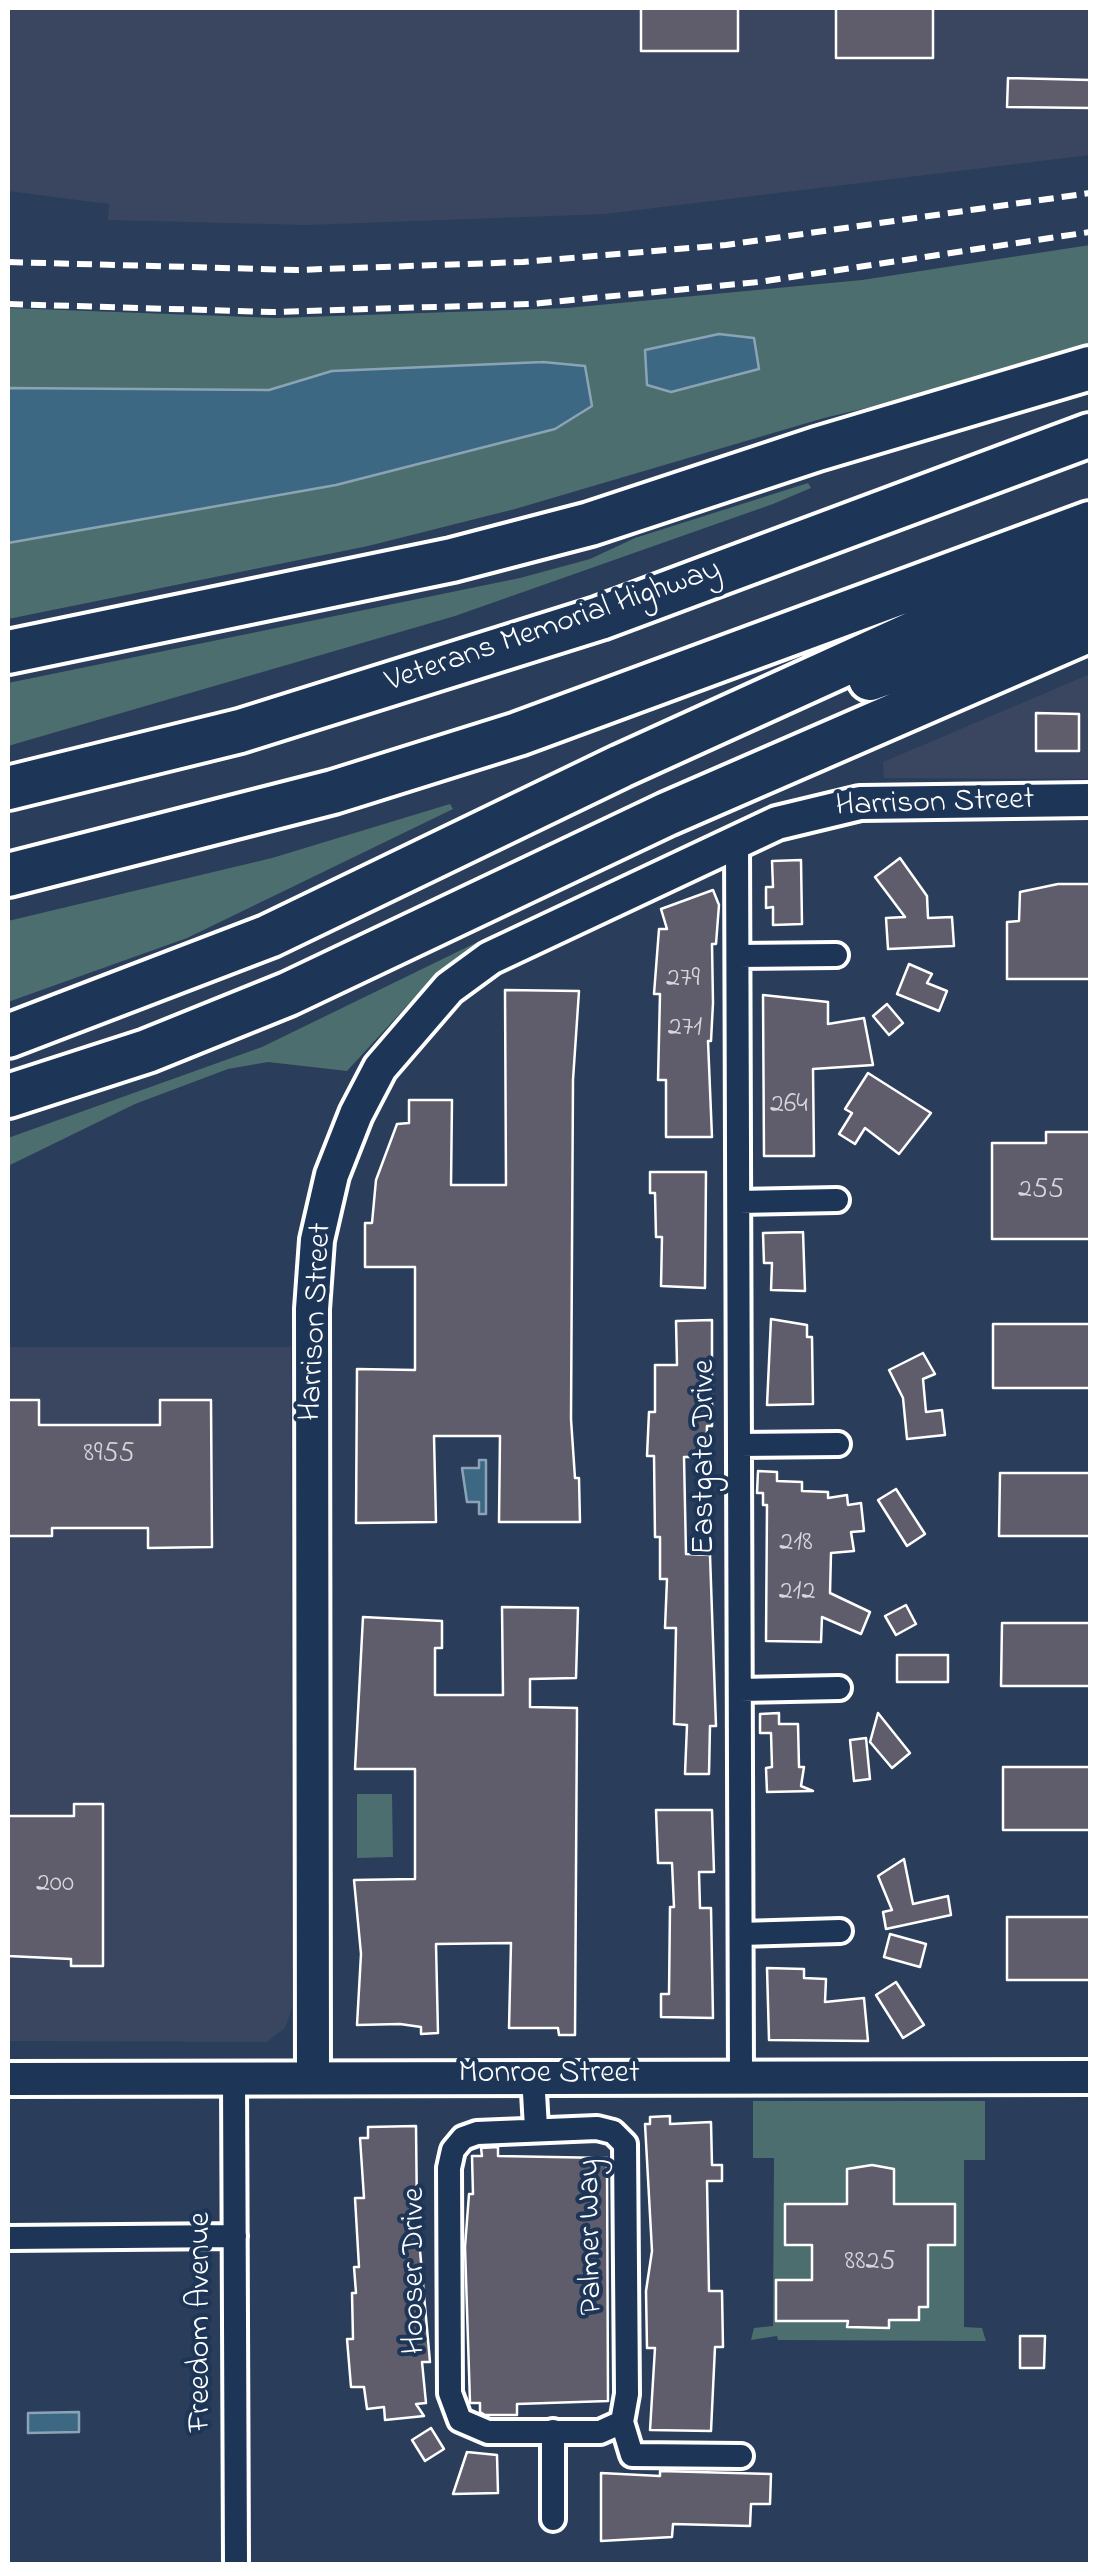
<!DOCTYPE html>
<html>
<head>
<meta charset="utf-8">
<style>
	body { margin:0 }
	#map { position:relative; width:1098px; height:2572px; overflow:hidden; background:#2a3d5b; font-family:"Indie Flower",sans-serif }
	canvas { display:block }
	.frame { position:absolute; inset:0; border:10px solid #fff; pointer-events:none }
</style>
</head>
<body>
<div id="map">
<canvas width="1098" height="2572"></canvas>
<div class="frame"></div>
</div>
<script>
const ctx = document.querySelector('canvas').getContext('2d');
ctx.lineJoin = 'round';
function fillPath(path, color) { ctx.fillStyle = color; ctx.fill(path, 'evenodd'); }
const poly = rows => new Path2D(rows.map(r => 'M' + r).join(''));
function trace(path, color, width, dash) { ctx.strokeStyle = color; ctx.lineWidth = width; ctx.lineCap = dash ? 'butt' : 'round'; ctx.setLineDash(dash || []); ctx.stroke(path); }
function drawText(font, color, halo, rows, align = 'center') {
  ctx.font = font + ' "Indie Flower",sans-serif'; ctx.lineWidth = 8; ctx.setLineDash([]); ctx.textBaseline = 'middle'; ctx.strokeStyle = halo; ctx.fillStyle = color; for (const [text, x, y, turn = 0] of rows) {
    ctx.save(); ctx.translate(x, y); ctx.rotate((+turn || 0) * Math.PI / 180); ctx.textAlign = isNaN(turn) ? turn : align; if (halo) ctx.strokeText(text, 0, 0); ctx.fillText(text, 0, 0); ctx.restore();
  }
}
fillPath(poly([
	[8,8,1090,8,1090,155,605,214,307,225,108,220,109,204,8,191],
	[1090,674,1090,779,884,778,883,762],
	[8,1347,291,1347,292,2008,285,2028,267,2042,8,2041]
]), '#3a4660');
fillPath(poly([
	[1090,245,1090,343,930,393,824,418,515,509,368,546,8,619,8,308,277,318,567,308,862,280],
	[808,483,811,488,773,504,455,616,8,746,8,683,520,578,590,559,635,538],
	[450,804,453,809,187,938,8,1002,8,921,272,858],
	[496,933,426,985,347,1071,268,1062,228,1069,135,1104,8,1166,8,1138,262,1047],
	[357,1794,392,1794,393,1857,357,1858],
	[753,2101,985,2101,985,2160,964,2160,964,2327,982,2328,986,2341,778,2340,777,2336,751,2340,754,2328,773,2326,774,2158,753,2158],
	[872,2165,894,2169,894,2204,955,2204,955,2245,928,2245,928,2306,919,2307,919,2320,889,2320,888,2328,848,2327,848,2321,776,2320,776,2281,812,2280,812,2245,785,2204,847,2204]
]), '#4d6e6e');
const water = poly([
	[719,334,754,338,759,369,671,392,647,385,645,350,719,334],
	[543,362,585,366,592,406,555,429,336,485,8,543,8,388,269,390,332,371,543,362],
	[479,1460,486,1460,486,1514,479,1514,479,1502,467,1502,462,1468,479,1468,479,1460],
	[79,2412,79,2432,28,2433,28,2413,79,2412]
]);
fillPath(water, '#3d6883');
trace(water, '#8ba4b5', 2.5);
const building = poly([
	[641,8,738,8,738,51,641,51,641,8],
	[836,8,933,8,933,58,836,58,836,8],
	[1008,78,1090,80,1090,108,1007,107,1008,78],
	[1036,713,1079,714,1079,751,1036,751,1036,713],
	[900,858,927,896,928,918,952,917,954,946,888,949,886,918,905,917,875,877,900,858],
	[801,860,802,924,773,925,773,907,766,908,766,887,773,887,772,861,801,860],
	[1058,884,1090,884,1090,979,1007,979,1007,922,1019,921,1020,892,1058,884],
	[713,890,719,905,716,944,712,944,713,1003,711,1041,708,1041,712,1137,666,1137,666,1080,658,1080,660,994,654,994,659,929,667,929,661,909,713,890],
	[909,964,932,974,927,983,947,991,939,1011,897,994,909,964],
	[505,990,579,991,573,1080,571,1419,575,1478,579,1478,580,1522,499,1522,500,1436,434,1436,436,1522,356,1523,357,1369,415,1370,415,1267,365,1267,365,1223,372,1223,376,1180,397,1124,409,1123,409,1100,452,1100,451,1185,506,1185,505,990],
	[763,995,828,1002,828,1024,864,1018,873,1065,813,1069,814,1156,764,1156,763,995],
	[887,1004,903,1023,889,1035,873,1016,887,1004],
	[868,1073,931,1113,899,1154,865,1128,855,1144,839,1134,852,1113,845,1109,868,1073],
	[1046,1132,1090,1132,1090,1239,992,1239,992,1143,1046,1143,1046,1132],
	[650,1172,706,1172,705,1288,661,1286,662,1237,656,1237,655,1193,650,1193,650,1172],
	[803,1232,805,1291,771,1290,772,1263,764,1263,763,1233,803,1232],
	[771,1319,807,1325,807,1337,812,1337,813,1404,767,1405,771,1319],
	[712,1320,712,1426,707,1426,706,1457,684,1457,686,1554,710,1555,716,1726,710,1726,709,1774,685,1774,687,1725,674,1724,676,1628,665,1628,667,1579,660,1579,660,1537,655,1537,654,1456,647,1456,649,1412,655,1412,655,1365,677,1365,676,1321,712,1320],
	[993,1324,1090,1324,1090,1388,993,1388,993,1324],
	[923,1353,935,1374,923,1379,926,1412,942,1410,945,1435,907,1439,903,1398,889,1370,923,1353],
	[8,1400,39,1400,39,1425,160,1425,160,1400,211,1400,212,1547,148,1548,148,1528,52,1528,52,1536,8,1536,8,1400],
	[758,1471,777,1472,777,1481,802,1482,802,1491,828,1492,828,1498,847,1495,848,1505,861,1503,864,1531,851,1532,854,1551,831,1553,830,1593,870,1612,861,1634,822,1617,821,1642,766,1641,767,1505,763,1505,763,1493,757,1493,758,1471],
	[1000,1473,1090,1473,1090,1536,999,1536,1000,1473],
	[896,1489,925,1534,907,1546,878,1500,896,1489],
	[906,1605,916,1624,896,1635,885,1616,906,1605],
	[502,1607,578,1608,576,1678,530,1679,530,1707,577,1708,575,2035,559,2035,558,2028,509,2028,511,1943,436,1944,438,2033,421,2034,421,2027,400,2024,357,2025,361,1954,354,1880,415,1879,415,1769,355,1769,363,1617,442,1621,442,1648,435,1648,435,1695,503,1695,502,1607],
	[1002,1623,1090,1623,1090,1686,1001,1686,1002,1623],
	[897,1655,948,1655,948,1682,897,1682,897,1655],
	[779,1713,779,1724,798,1724,799,1767,804,1767,801,1786,813,1791,767,1792,766,1768,772,1767,771,1733,760,1733,760,1714,779,1713],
	[878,1713,910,1753,892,1768,870,1742,878,1713],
	[866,1738,870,1779,854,1781,850,1740,866,1738],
	[1003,1767,1090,1767,1090,1830,1003,1830,1003,1767],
	[74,1804,103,1804,103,1966,71,1966,71,1959,8,1956,8,1816,74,1816,74,1804],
	[656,1810,712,1810,714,1872,699,1872,700,1908,711,1908,713,2018,661,2017,661,1994,669,1994,670,1907,674,1907,672,1863,658,1863,656,1810],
	[904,1859,913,1904,948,1896,951,1915,886,1929,883,1912,892,1910,878,1876,904,1859],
	[1007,1917,1090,1917,1090,1980,1007,1980,1007,1917],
	[890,1934,926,1944,920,1967,884,1957,890,1934],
	[767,1968,804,1969,804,1978,826,1979,825,2002,864,1998,868,2041,769,2040,767,1968],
	[896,1982,924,2025,903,2038,876,1995,896,1982],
	[670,2116,670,2124,711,2122,712,2165,722,2165,722,2181,707,2181,709,2291,722,2291,723,2347,715,2347,711,2431,650,2430,655,2348,647,2348,646,2291,652,2251,645,2124,650,2124,650,2117,670,2116],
	[416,2126,417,2217,430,2362,422,2362,426,2403,416,2404,424,2416,385,2420,384,2407,367,2409,364,2387,351,2387,347,2339,353,2339,352,2293,356,2293,354,2267,359,2267,355,2198,364,2198,360,2138,368,2138,368,2127,416,2126],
	[498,2147,498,2156,607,2158,608,2401,517,2404,517,2415,485,2415,480,2412,480,2403,470,2403,465,2247,469,2194,473,2194,472,2156,482,2156,481,2148,498,2147],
	[872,2165,894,2169,894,2204,955,2204,955,2245,928,2245,928,2307,919,2307,919,2320,889,2320,889,2328,847,2327,848,2321,776,2321,776,2280,812,2280,812,2245,785,2245,785,2204,847,2204,847,2169,872,2165],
	[1020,2336,1045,2336,1044,2368,1020,2368,1020,2336],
	[431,2428,444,2449,425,2461,412,2440,431,2428],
	[467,2452,497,2455,498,2493,453,2494,467,2452],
	[660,2471,771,2474,770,2504,751,2504,750,2526,673,2524,672,2537,601,2541,601,2473,660,2476,660,2471]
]);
fillPath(building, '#5f5c6b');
trace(building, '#fff', 2.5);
const street = poly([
	[737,839,741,2075],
	[738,956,836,955],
	[739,1202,837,1200],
	[739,1445,838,1444],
	[740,1690,839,1688],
	[741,1934,840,1931],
	[533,2075,536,2128],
	[234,2079,236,2564],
	[8,2238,235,2236],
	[622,2422,627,2394,625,2144,613,2132,597,2128,477,2133,463,2138,453,2150,449,2168,450,2393,460,2420,488,2432,600,2432,622,2422,632,2455,741,2456],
	[553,2431,553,2519]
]);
const secondary = poly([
	[313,2077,312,1309,317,1240,332,1175,356,1114,380,1068,449,988,490,958,777,823,860,803,1090,800],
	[8,2079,1090,2077]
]);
const highway = poly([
	[8,652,452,560,590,524,817,449,1090,368],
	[870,679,1090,599],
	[8,788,240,731,600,618,1090,435],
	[8,875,333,792,518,734,1090,523],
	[8,1036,269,936,621,766,922,629,1090,559],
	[8,1096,147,1051,288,994,667,814,1090,630]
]);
trace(street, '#fff', 30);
trace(secondary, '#fff', 40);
trace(highway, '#fff', 50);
trace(street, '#1d3557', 22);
trace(secondary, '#1d3557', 32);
trace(highway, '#1d3557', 42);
trace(poly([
	[8,262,297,270,523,262,726,245,1090,193],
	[8,304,272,312,531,304,759,282,1090,232]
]), '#fff', 6, [15, 8]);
drawText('28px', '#d7d6da', null, [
	["279",683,980],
	["271",685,1029],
	["264",789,1106],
	["255",1041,1191],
	["8955",109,1455],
	["218",796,1544],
	["212",797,1593],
	["200",55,1885],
	["8825",870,2263]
]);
drawText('32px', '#fff', '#1d3557', [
	["Veterans Memorial Highway",554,628,-19],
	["Harrison Street",935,805,-2],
	["Harrison Street",318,1322,-87],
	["Eastgate Drive",707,1457,-90],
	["Monroe Street",549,2076],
	["Palmer Way",593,2237,-91],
	["Hooser Drive",417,2271,-90],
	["Freedom Avenue",203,2322,-90]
]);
</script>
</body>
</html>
